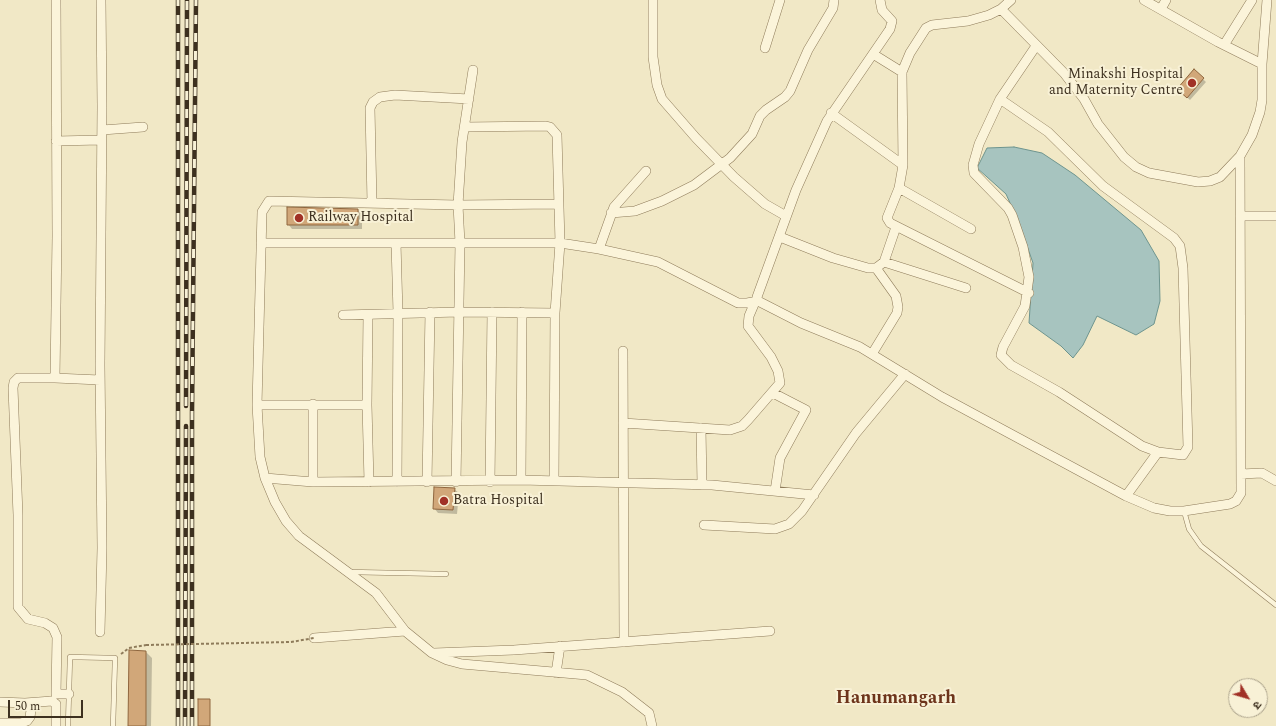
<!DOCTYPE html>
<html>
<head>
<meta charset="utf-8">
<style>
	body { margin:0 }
	#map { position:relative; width:1276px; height:726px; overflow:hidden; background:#f1e8c6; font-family:Spectral,"Noto Sans Devanagari",serif }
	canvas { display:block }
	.north { position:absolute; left:1228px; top:678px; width:40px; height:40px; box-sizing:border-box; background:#f8f1d6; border:1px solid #ada48d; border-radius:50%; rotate:128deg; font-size:11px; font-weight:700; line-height:16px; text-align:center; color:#3d301f }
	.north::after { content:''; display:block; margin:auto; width:14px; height:18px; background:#a13126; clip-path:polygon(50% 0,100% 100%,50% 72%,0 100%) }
	.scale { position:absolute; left:8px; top:700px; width:75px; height:18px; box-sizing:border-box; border:2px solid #3d301f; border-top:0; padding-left:5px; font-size:12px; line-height:14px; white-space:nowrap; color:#3d301f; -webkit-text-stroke:3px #f8f1d6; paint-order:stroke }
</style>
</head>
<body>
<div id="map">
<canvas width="1276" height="726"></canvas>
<div class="north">उ</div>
<div class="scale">50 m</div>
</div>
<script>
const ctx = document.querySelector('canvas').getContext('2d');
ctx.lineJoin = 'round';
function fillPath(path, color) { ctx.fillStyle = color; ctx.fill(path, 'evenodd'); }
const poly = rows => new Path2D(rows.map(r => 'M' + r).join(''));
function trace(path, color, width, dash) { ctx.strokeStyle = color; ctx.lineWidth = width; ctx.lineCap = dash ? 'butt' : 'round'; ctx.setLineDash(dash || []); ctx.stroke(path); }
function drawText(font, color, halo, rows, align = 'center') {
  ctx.font = font + ' Spectral,serif'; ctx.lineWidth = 4; ctx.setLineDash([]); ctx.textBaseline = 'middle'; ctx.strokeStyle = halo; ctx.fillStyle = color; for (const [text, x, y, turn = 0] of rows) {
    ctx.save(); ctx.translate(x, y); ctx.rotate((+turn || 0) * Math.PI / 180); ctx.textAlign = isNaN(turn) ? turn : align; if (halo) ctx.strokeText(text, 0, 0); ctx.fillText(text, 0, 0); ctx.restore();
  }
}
const water = poly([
	[1014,147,1042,153,1075,175,1141,230,1159,261,1160,301,1154,324,1136,335,1097,316,1083,345,1073,358,1061,346,1029,323,1033,263,1019,223,1006,194,977,168,987,148,1014,147]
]);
fillPath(water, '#a7c4bf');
trace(water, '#6d948e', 1);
fillPath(poly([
	[1194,71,1206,82,1190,100,1178,89],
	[358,210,362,214,362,229,292,229,288,224],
	[454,489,459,493,457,514,438,513,434,508],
	[146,652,152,658,151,726,129,726],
	[209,700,210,726,199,726]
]), '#0003');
const building = poly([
	[1194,69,1204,78,1187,98,1177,89,1194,69],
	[287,207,358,209,358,225,287,225,287,207],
	[434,487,455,488,453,510,433,509,434,487],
	[129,650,146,651,146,726,128,726,129,650],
	[198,699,210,699,210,726,198,726,198,699]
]);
fillPath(building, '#d1a779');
trace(building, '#8f663e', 1);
const lane = poly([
	[1184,511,1189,529,1201,546,1276,605],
	[350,572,446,574],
	[68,726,70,657,115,658,113,726]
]);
const street = poly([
	[56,0,57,236,55,378,18,378,14,382,13,388,18,515,18,607,28,619,45,623,53,628,57,637,56,694,69,694],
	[653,0,653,57,657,85,662,99,696,138,734,177,765,204,786,216],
	[880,0,882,10,892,21,890,29,827,121,796,190,757,297,758,301,801,323,860,347,942,397,1126,496,1154,508,1170,511,1184,511,1230,504,1236,501,1241,493,1240,156],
	[1144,0,1218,42,1262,64],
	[1001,9,1064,73,1084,99,1098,124,1124,157,1136,167,1149,173,1198,182,1210,181,1220,177,1240,156,1252,135,1260,112,1262,100,1262,64,1267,0],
	[1161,9,1166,0],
	[1224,45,1252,0],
	[1036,46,1000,99,979,144,973,165,974,173,1008,208,1012,215,1023,247,1029,277,1025,306,1003,347,1001,355,1011,365,1059,392,1142,446,1158,452],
	[765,48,780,0],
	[873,54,902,72,903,165,899,188,887,218,890,223,1029,293],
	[902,72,910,53,926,28,932,25,968,21,989,15,1001,9,1011,0],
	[1000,99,1048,132,1103,186,1174,238,1180,246,1183,268,1188,447,1183,455,1158,452,1126,496],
	[831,113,903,165],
	[465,127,546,126,550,127,557,135,560,243,555,313,554,481],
	[102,130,143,127],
	[56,141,101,140],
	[899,188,971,229],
	[372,203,370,108,373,102,380,97,395,95,469,99],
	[558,204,458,205,269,201,262,212,257,405,260,457,265,478,275,502,286,521,299,536,376,593,405,631,432,653,447,660,462,664,587,675,622,692,649,713,652,726],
	[611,213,635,211,662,201,694,185,730,158,752,134,760,116,766,110,785,97,790,91,808,50,833,8,834,0],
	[1240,216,1276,216],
	[780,237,833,258,868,268,876,268,884,262,896,227],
	[261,243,560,243,599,249,658,262,738,303,747,303,758,301],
	[396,243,398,313,397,482],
	[599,249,614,207,646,171],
	[884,262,966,288],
	[343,315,459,312,555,313],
	[623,351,624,642],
	[872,354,897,313,898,307,896,296,876,268],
	[55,378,100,380],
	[773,393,806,410,780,458,775,491],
	[257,405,367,405,368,315],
	[367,405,369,482],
	[623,423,730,430,742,426,748,420,780,383,778,371,771,357,748,326,749,316,755,302],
	[701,428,702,485],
	[1241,474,1262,473,1276,481],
	[265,478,313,482,521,480,712,485,814,495],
	[521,480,522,312],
	[313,482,313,404],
	[427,482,430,312],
	[456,482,460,243,458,205,462,142,473,70],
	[490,482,492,312],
	[704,525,775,529,789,524,802,511,856,433,905,374],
	[100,632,102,548,100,365,102,107,101,0],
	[314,638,405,631],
	[434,653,514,650,770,631],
	[556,673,560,646],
	[0,702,25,703,31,710,30,717,27,721,21,723,0,723],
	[25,703,52,701,56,704,56,726]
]);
trace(lane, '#8e7b5a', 5.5);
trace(street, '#8e7b5a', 10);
trace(poly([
	[121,654,129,648,146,645]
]), '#8e7b5a', 2, [3, 2]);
trace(lane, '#fbf4da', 4.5);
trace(street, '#fbf4da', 9);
const rail = poly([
	[186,406,187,0],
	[178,726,178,0],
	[185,726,186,426],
	[192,726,192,413,196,0]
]);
trace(rail, '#3d301f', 4.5);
trace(rail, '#f8f1d6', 3, [9]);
trace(poly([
	[146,645,291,642,314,638]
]), '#8e7b5a', 2, [3, 2]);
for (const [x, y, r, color] of [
	[1192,83,5,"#a13126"],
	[299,218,5,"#a13126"],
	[444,501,5,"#a13126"]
]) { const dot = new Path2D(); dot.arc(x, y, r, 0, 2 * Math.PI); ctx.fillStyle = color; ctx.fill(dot); trace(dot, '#f8f1d6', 1.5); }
drawText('14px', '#3d301f', '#f8f1d6', [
	["Minakshi Hospital",1183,75,"right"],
	["and Maternity Centre",1183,91,"right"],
	["Railway Hospital",308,218],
	["Batra Hospital",453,501]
], 'left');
drawText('bold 18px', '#6d341b', '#f8f1d6', [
	["Hanumangarh",896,699]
]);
</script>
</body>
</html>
